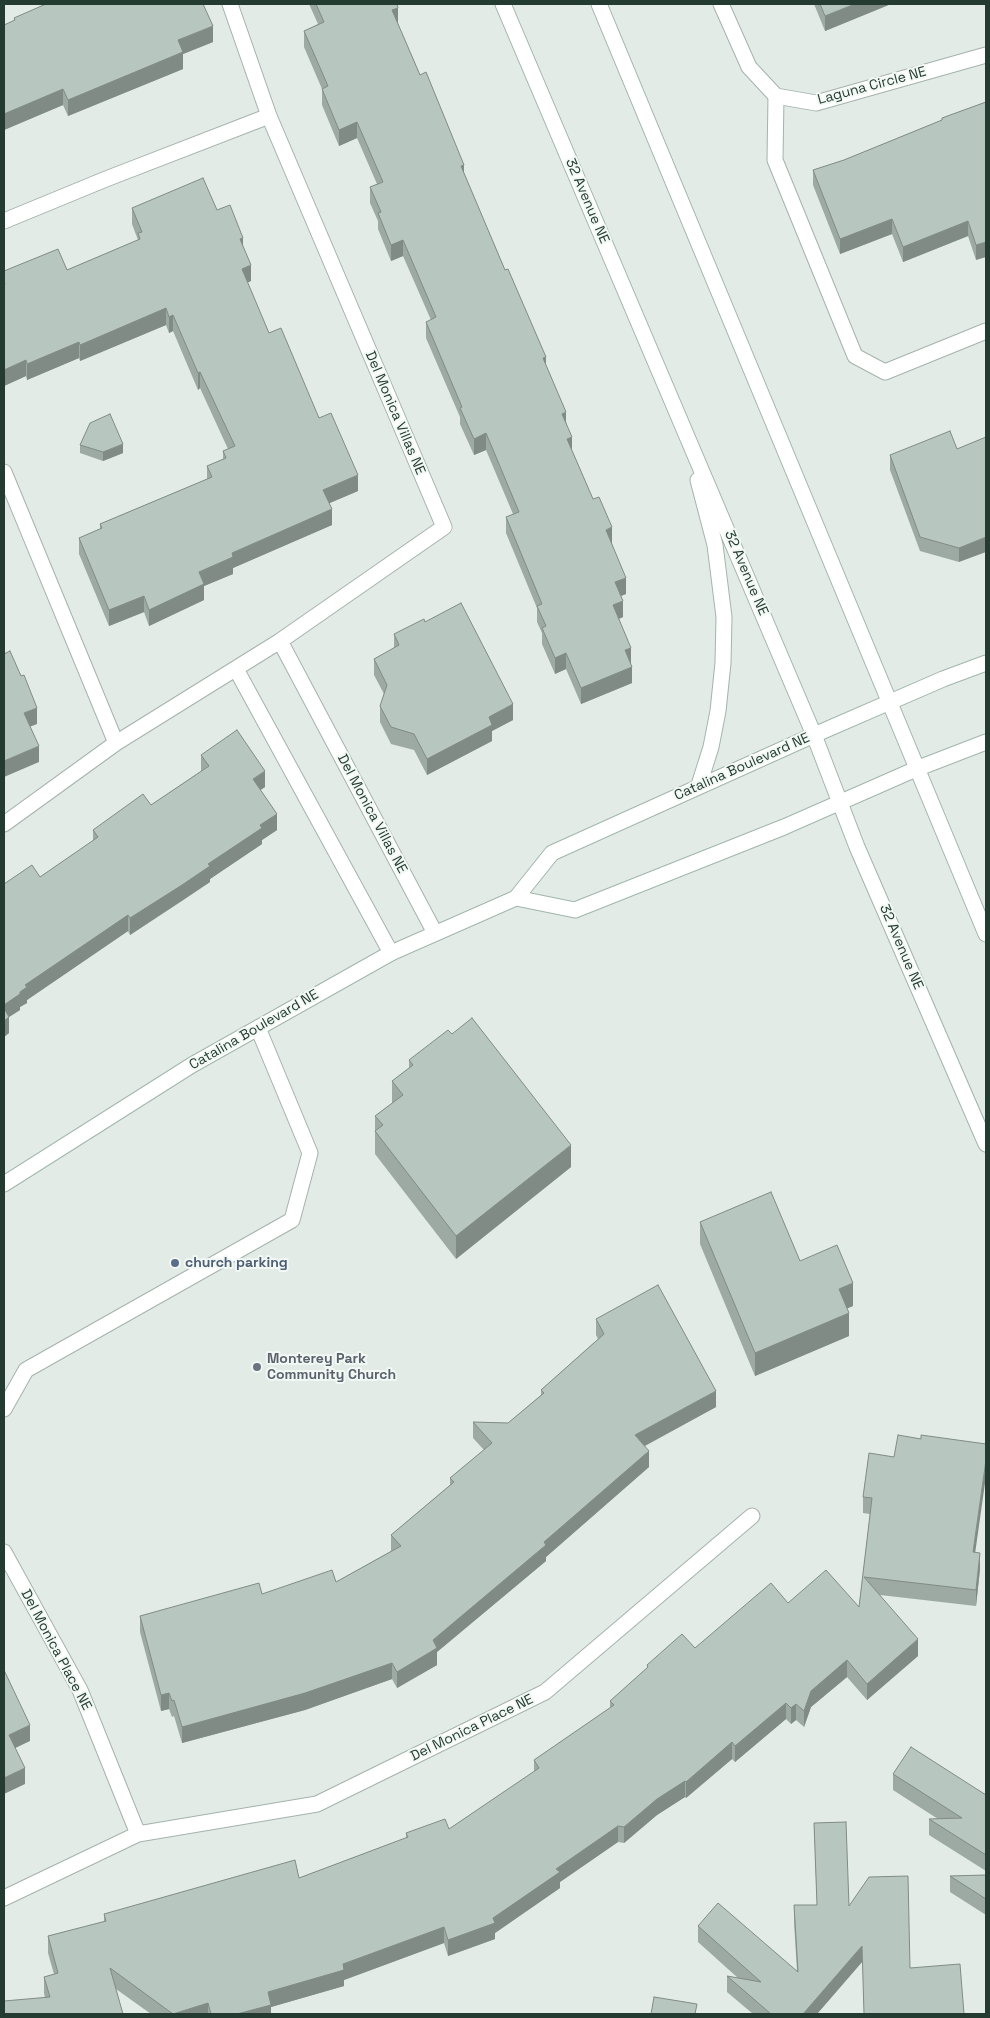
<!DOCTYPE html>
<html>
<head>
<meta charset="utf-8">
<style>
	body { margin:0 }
	#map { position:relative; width:990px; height:2018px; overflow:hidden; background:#e2ebe6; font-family:"Space Grotesk",sans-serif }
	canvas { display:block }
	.frame { position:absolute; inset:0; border:5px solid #233b31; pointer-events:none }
</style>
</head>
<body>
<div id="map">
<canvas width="990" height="2018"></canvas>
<div class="frame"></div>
</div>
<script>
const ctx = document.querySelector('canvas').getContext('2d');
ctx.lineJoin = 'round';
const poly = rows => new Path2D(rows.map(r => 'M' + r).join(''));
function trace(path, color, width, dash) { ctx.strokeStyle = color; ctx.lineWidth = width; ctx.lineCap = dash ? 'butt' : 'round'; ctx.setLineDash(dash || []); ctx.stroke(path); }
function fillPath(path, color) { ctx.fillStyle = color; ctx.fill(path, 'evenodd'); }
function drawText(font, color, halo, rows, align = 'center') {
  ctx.font = font + ' "Space Grotesk",sans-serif'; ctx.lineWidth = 4; ctx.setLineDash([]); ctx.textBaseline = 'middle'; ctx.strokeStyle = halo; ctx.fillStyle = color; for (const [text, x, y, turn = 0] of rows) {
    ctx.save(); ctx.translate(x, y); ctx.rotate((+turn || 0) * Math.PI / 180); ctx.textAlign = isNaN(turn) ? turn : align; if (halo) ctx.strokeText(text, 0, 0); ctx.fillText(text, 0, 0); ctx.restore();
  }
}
const lane = poly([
	[776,96,775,160,855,356,885,372,986,331],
	[4,1409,26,1370,292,1220,310,1153,258,1028]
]);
const street = poly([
	[721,4,749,67,776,96,816,103,986,55],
	[4,221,106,179,269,116],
	[4,472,116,743],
	[280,641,435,933],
	[236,669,391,953],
	[4,824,116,743,280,641,444,527,269,116,230,4],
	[4,1552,80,1690,138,1834],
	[4,1898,138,1834,317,1804,545,1692,752,1516]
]);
const secondary = poly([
	[503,4,814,735,857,847,986,1144],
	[599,4,986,934],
	[698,480,715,545,724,617,723,663,718,711,711,747,699,785],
	[516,898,575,910,784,827,916,769,986,742],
	[4,1184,192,1065,391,953,516,898,552,853,814,735,943,679,986,663]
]);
trace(lane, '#a5b3ac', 17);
trace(street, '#a5b3ac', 17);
trace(secondary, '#a1b6ab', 17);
trace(lane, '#fff', 15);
trace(street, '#fff', 15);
trace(secondary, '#fff', 15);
fillPath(poly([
	[309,4,397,4,398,24,420,75,464,174,546,366,566,421,572,451,612,544,626,594,621,596,623,617,619,619,631,664,632,683,581,704,566,669,555,674,542,644,542,633,537,622,537,608,506,533,506,517,513,514,486,450,474,455,460,424,460,417,426,338,426,322,431,320,403,256,391,261,378,229,378,221,370,203,370,187,377,184,357,138,339,146,322,105,322,89,304,47,304,31,318,24],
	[814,4,891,4,825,31],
	[14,18,213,42,183,54,183,69,68,116,63,105,4,130,4,25,14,21],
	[986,102,976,260,968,236,903,262,892,234,840,254,813,185,813,170,844,160,942,120,942,118],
	[132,208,217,210,243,248,251,281,247,282,269,333,319,418,358,491,329,503,332,525,233,568,233,574,204,586,204,600,149,626,144,612,109,626,79,554,79,538,100,529,100,524,207,479,207,466,223,459,223,451,228,449,200,388,198,390,173,331,169,333,166,325,80,361,79,358,27,380,26,376,4,386,4,271,67,270,138,240,132,224],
	[986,437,959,562,920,551,890,470,890,455,957,449],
	[80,445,123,453,103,461,80,453],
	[425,622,513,720,492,731,492,741,427,775,414,750,391,744,380,722,380,706,384,694,374,675,374,659,394,648,394,634],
	[201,755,265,787,260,790,277,830,262,840,262,844,210,879,210,882,182,901,130,935,128,931,27,1000,27,1003,20,1007,20,1010,9,1017,9,1033,4,1037,4,884,40,877,93,841,93,830,151,805,201,771],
	[409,1060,571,1167,456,1259,375,1154,375,1116,392,1103,392,1081,409,1068],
	[700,1222,800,1261,853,1306,847,1308,849,1336,755,1376,700,1244],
	[596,1319,716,1407,645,1446,649,1467,546,1557,546,1561,437,1652,437,1665,397,1688,392,1679,305,1710,182,1743,174,1716,172,1717,169,1709,161,1711,140,1632,140,1616,336,1582,391,1551,391,1535,450,1485,450,1478,484,1450,473,1438,473,1422,508,1423,541,1395,541,1390,598,1339,596,1335],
	[869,1453,975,1552,980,1569,976,1606,880,1595,918,1656,867,1700,847,1677,811,1707,804,1727,796,1720,791,1724,786,1719,735,1762,732,1759,686,1798,685,1797,657,1815,624,1843,618,1842,560,1882,560,1888,495,1933,495,1939,448,1956,444,1943,344,1980,344,1986,271,2007,271,2014,151,2014,116,1989,45,1998,44,1993,44,1977,54,1974,48,1953,48,1936,104,1922,104,1914,299,1878,406,1838,406,1833,449,1829,534,1772,534,1760,610,1708,610,1701,647,1668,647,1665,695,1648,788,1603,859,1607,870,1514,863,1513,863,1497],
	[893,1774,986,1795,986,1871,929,1835,929,1819,938,1819,893,1790],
	[814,1823,849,1906,910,1968,964,2014,862,1962,817,2014,753,2014,727,1992,727,1976,738,1978,698,1942,698,1926,797,1971,794,1922,794,1905,817,1905],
	[986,1875,986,1915,950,1892,950,1876]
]), '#9daaa3');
fillPath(poly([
	[855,4,891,4,825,31,825,16],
	[398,8,398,24,392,27,392,10],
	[213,26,213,42,183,54,183,69,68,116,68,100,178,40],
	[63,89,63,105,4,130,4,114],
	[357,122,357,138,339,146,339,130],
	[464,165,464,181,461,166],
	[892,219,892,234,840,254,840,239],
	[968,221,968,236,903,262,903,247],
	[243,238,243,254,240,239],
	[403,240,403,256,391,261,391,245],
	[986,242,986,257,976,260,976,245],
	[251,265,251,281,242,285,242,269],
	[166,308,166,325,80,361,80,345],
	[173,315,173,331,169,333,169,317],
	[79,342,79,358,27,380,27,364],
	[546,357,546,373,543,358],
	[26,360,26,376,4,386,4,370],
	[200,372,200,388,198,390,198,373],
	[566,412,566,428,562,414],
	[486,433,486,450,474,455,474,439],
	[572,437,572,453,567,439],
	[123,444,123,453,103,461,103,452],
	[358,475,358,491,323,506,323,490],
	[332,509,332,525,233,568,233,574,204,586,204,600,149,626,149,610,199,572,232,553],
	[612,527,612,544,606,546,606,530],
	[986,537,986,552,959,562,959,548],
	[626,578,626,594,615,598,615,582],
	[144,596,144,612,109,626,109,610],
	[623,601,623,617,613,621,613,605],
	[631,648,631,664,625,666,625,650],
	[566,653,566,669,555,674,555,658],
	[632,667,632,683,581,704,581,688],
	[513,704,513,720,492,731,492,741,427,775,427,759,489,717],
	[37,708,37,724,24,729,24,713],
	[39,746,39,762,4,777,4,761],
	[265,771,265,787,253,795,253,779],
	[277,814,277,830,262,840,262,844,210,879,210,882,130,935,130,918,208,864,260,825],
	[128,915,128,931,27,1000,27,1003,20,1007,20,1010,9,1017,9,1033,4,1037,4,1005,20,992,25,985],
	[571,1145,571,1167,456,1259,456,1236],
	[853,1283,853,1306,839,1312,839,1289],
	[849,1313,849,1336,755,1376,755,1353],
	[716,1391,716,1407,635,1451,635,1435],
	[649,1451,649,1467,546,1557,546,1561,437,1652,437,1665,397,1688,397,1672,544,1542],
	[986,1460,986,1476,973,1568,973,1552],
	[980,1553,980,1569,976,1606,976,1590],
	[918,1639,918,1656,867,1700,867,1684],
	[847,1660,847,1677,811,1707,804,1727,804,1711,811,1691],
	[392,1663,392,1679,305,1710,182,1743,182,1727],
	[169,1693,169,1709,161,1711,161,1695],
	[786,1703,786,1719,735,1762,735,1746],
	[796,1704,796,1720,791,1724,791,1708],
	[30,1725,30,1741,9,1751,9,1735],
	[732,1742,732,1759,686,1798,686,1782],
	[25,1768,25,1784,4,1794,4,1778],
	[685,1781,685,1797,657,1815,624,1843,624,1827,657,1799],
	[618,1826,618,1842,560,1882,560,1888,495,1933,495,1939,448,1956,448,1940,556,1869],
	[444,1927,444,1943,344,1980,344,1986,271,2007,271,2014,237,2014,268,1992],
	[862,1946,862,1962,817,2014,803,2014],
	[208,2003,208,2014,173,2014]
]), '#808b85');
const building = poly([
	[46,4,203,4,213,26,178,40,183,52,68,100,63,89,4,114,4,25,15,20,14,18,46,4],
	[316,4,397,4,398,8,392,10,420,75,426,72,464,165,461,166,505,270,508,269,546,357,543,358,566,412,562,414,572,437,567,439,593,499,599,497,612,527,606,530,626,578,615,582,623,601,613,605,631,648,625,650,632,667,581,688,566,653,555,658,542,628,546,626,537,606,542,604,506,517,519,512,486,433,474,439,460,408,462,407,426,322,436,317,403,240,391,245,378,213,381,212,370,187,383,182,357,122,339,130,322,89,328,86,304,31,324,22,316,4],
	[820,4,855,4,825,16,820,4],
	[986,102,986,242,976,245,968,221,903,247,892,219,840,239,813,170,844,160,942,120,942,118,986,102],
	[203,178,217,210,230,205,243,238,240,239,251,265,242,269,269,333,281,328,319,418,331,413,358,475,323,490,332,509,232,553,233,557,199,572,204,584,149,610,144,596,109,610,79,538,102,528,100,524,212,477,207,466,226,458,223,451,235,446,200,372,198,373,173,315,169,317,166,308,80,345,79,342,27,364,26,360,4,370,4,285,5,284,4,281,4,271,58,249,67,270,140,239,138,233,142,232,132,208,203,178],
	[110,414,123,444,103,452,80,445,90,423,110,414],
	[950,431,957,449,986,437,986,537,959,548,920,537,890,455,950,431],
	[461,603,513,704,489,717,492,725,427,759,414,734,391,727,380,706,387,685,374,659,399,645,394,634,424,619,425,622,461,603],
	[10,651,21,676,24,675,37,708,24,713,39,746,4,761,4,654,10,651],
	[237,730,265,771,253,779,277,814,260,825,262,828,208,864,210,866,182,885,130,918,128,915,25,985,27,987,20,992,20,994,4,1005,4,884,32,865,40,877,98,837,93,830,143,794,151,805,209,766,201,755,237,730],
	[4,1008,9,1017,4,1021,4,1008],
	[472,1018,571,1145,456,1236,375,1131,383,1125,375,1116,403,1095,392,1081,413,1065,409,1060,448,1030,452,1034,472,1018],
	[771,1192,800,1261,837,1245,853,1283,839,1289,849,1313,755,1353,700,1222,771,1192],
	[658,1285,716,1391,635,1435,649,1451,544,1542,546,1545,433,1640,437,1648,397,1672,392,1663,305,1693,182,1727,174,1700,172,1701,169,1693,161,1695,140,1616,259,1583,262,1594,332,1570,336,1582,401,1546,391,1535,454,1482,450,1478,492,1443,473,1422,508,1423,544,1393,541,1390,604,1334,596,1319,658,1285],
	[898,1435,921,1439,921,1435,986,1444,986,1460,973,1552,980,1553,976,1590,864,1577,918,1639,867,1684,847,1660,811,1691,804,1711,796,1704,791,1708,786,1703,735,1746,732,1742,686,1782,685,1781,657,1799,624,1827,618,1826,556,1869,560,1872,493,1918,495,1923,448,1940,444,1927,343,1964,344,1970,268,1992,271,2005,237,2014,211,2014,208,2003,173,2014,110,1968,123,2014,4,2014,4,2001,50,1997,44,1977,58,1973,48,1936,106,1921,104,1914,295,1860,299,1878,408,1837,406,1833,445,1819,449,1829,539,1768,534,1760,614,1705,610,1701,648,1667,647,1665,682,1634,695,1648,771,1583,788,1603,826,1570,859,1607,872,1498,863,1497,869,1453,894,1457,898,1435],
	[4,1670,30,1725,9,1735,25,1768,4,1778,4,1670],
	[911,1747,986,1795,986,1855,929,1819,962,1818,893,1774,911,1747],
	[846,1822,849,1906,869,1877,908,1876,910,1968,960,1964,964,2014,864,2014,862,1946,803,2014,771,2014,727,1976,761,1982,698,1926,718,1903,798,1972,794,1905,817,1905,814,1823,846,1822],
	[986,1875,986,1899,950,1876,986,1875],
	[654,1997,697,2004,695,2014,651,2014,654,1997]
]);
fillPath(building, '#b7c6be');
trace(building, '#808b85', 1);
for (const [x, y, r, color] of [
	[175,1263,5,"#5c6f8a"],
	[257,1367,5,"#6b7280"]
]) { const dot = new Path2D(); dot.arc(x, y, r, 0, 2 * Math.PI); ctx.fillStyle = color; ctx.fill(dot); trace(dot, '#f2f8f4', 2); }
drawText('14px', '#233b31', '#f2f8f4', [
	["Laguna Circle NE",872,86,-15],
	["32 Avenue NE",587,201,67],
	["Del Monica Villas NE",395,413,67],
	["32 Avenue NE",746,573,67],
	["Catalina Boulevard NE",742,767,-24],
	["Del Monica Villas NE",372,814,62],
	["32 Avenue NE",901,947,67],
	["Catalina Boulevard NE",254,1030,-30],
	["Del Monica Place NE",56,1650,62],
	["Del Monica Place NE",472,1728,-26]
]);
drawText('bold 14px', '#4e5e75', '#f2f8f4', [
	["church parking",185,1263]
], 'left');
drawText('bold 14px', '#5b616d', '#f2f8f4', [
	["Monterey Park",267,1359],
	["Community Church",267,1375]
], 'left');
</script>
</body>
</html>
